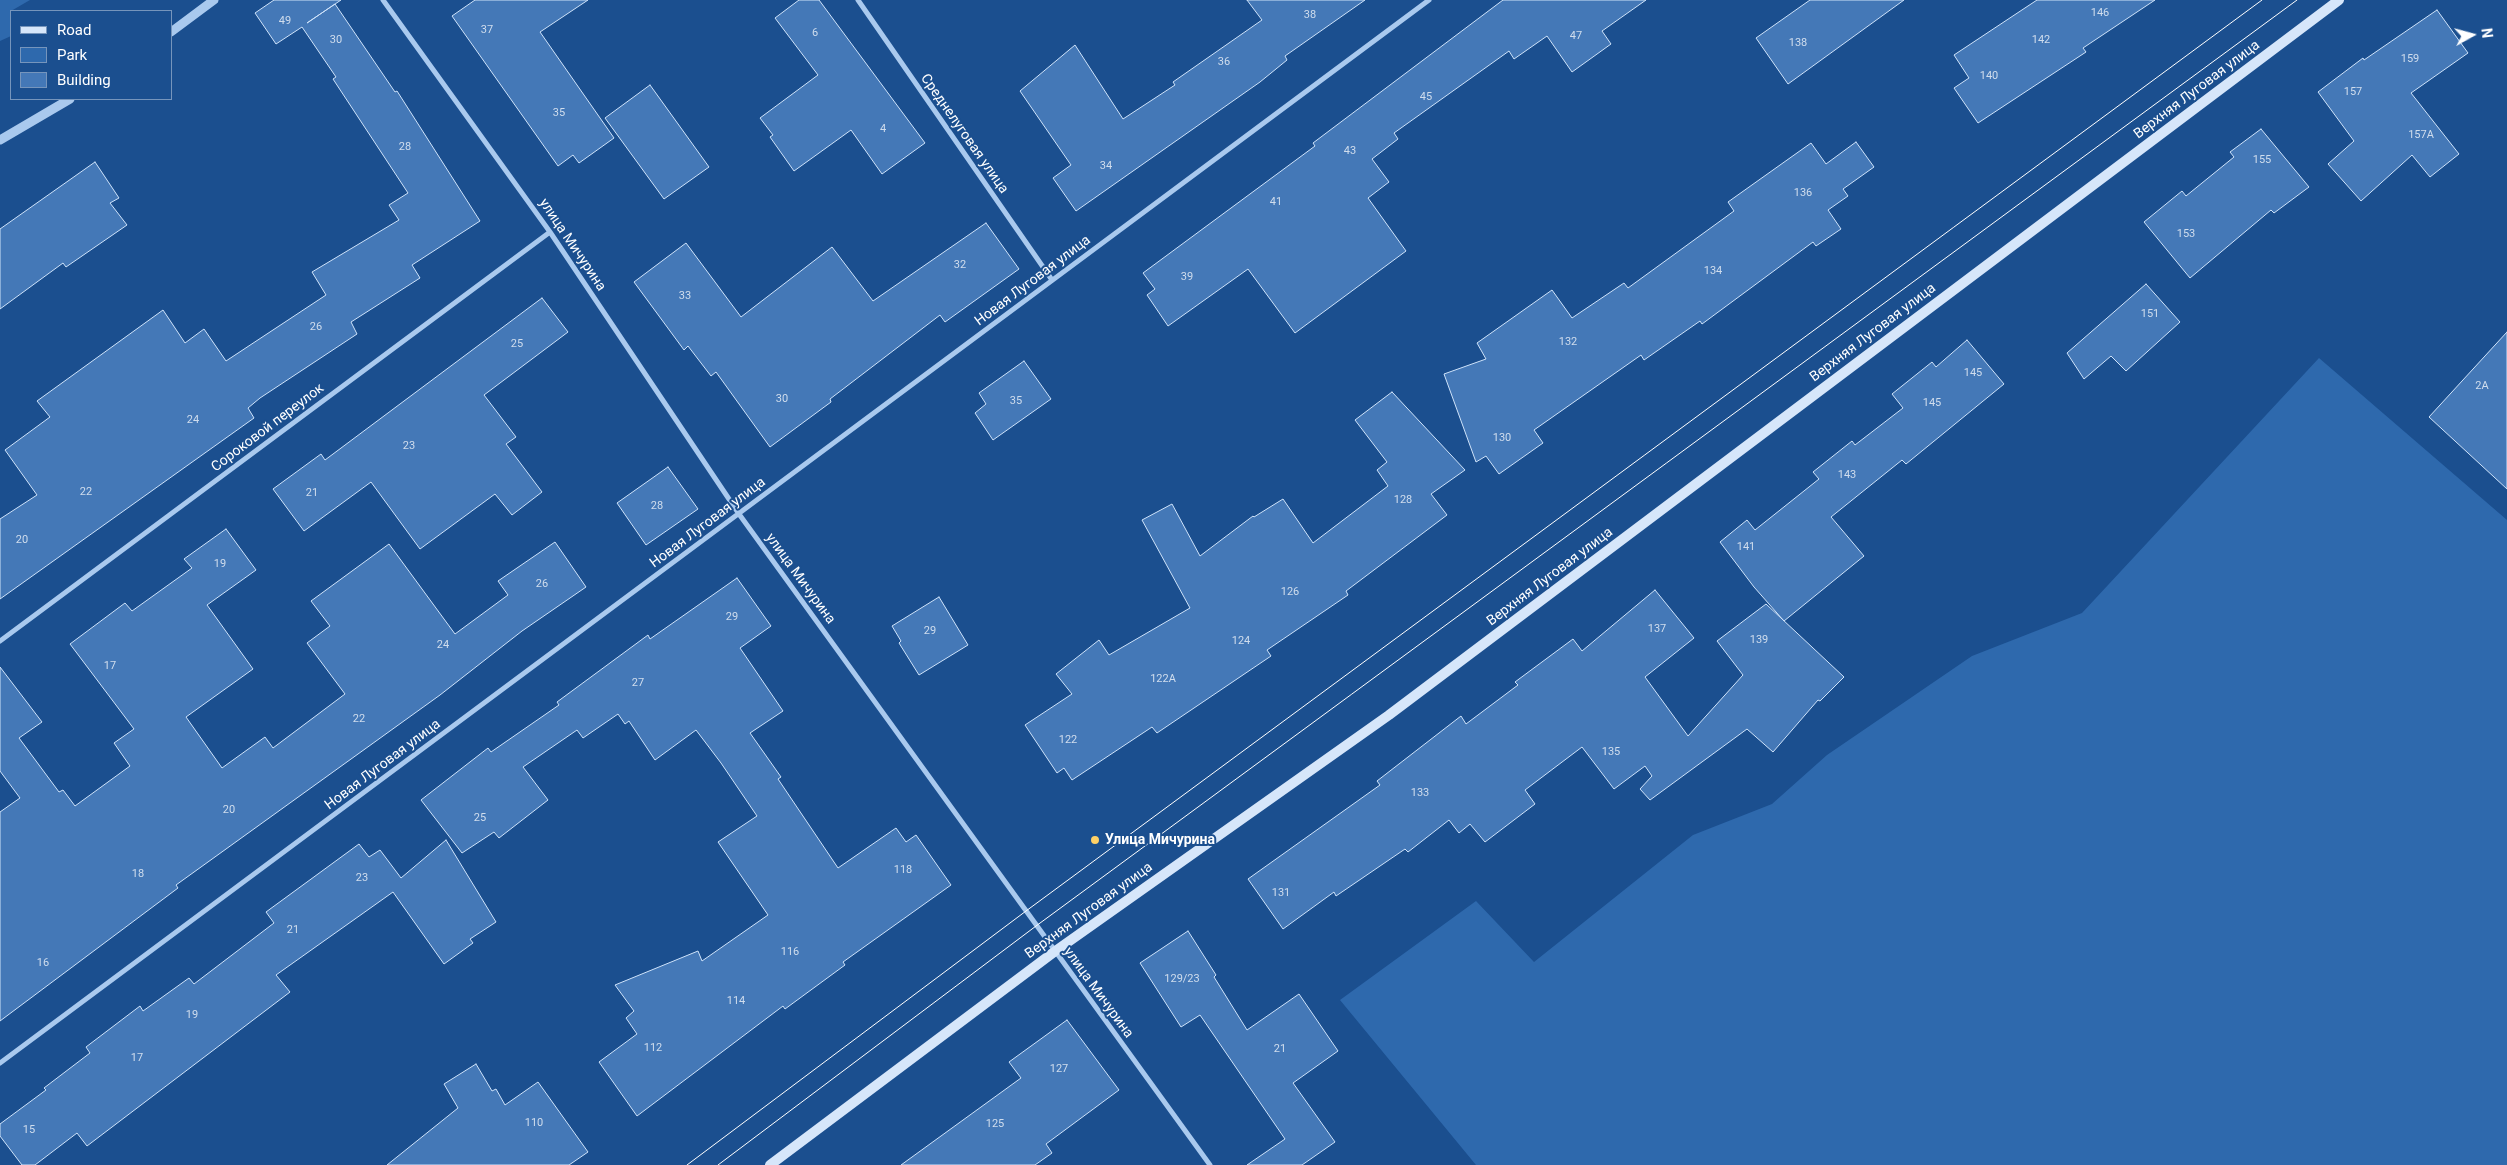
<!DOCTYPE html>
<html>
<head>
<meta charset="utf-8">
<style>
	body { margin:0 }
	#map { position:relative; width:2507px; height:1165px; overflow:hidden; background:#1b4f8f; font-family:Roboto,sans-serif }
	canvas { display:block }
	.legend { position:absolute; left:10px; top:10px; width:162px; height:90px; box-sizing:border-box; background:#1b4f8f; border:1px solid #7695bc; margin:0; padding:6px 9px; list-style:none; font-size:15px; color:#fff }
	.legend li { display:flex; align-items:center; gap:10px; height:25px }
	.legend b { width:25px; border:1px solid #7695bc }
	.north { position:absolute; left:2447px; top:10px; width:50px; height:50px; -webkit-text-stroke:4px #1b4f8f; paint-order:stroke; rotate:83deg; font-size:14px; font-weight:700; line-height:20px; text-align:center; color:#fff }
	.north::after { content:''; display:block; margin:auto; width:18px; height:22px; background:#fff; clip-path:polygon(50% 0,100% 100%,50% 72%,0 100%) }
</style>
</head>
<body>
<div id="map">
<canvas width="2507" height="1165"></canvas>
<ul class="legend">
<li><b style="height:6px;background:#d6e6fa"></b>Road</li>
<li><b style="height:14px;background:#2e69ad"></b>Park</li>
<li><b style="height:14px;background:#4478b7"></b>Building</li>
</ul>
<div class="north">N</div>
</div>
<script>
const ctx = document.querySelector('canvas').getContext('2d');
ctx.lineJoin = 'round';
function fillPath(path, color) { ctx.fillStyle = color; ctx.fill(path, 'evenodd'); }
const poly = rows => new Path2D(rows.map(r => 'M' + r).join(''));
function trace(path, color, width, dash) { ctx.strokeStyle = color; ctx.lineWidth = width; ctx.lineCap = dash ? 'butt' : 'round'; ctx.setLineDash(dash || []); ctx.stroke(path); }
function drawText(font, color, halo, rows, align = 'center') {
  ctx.font = font + ' Roboto,sans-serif'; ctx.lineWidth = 4; ctx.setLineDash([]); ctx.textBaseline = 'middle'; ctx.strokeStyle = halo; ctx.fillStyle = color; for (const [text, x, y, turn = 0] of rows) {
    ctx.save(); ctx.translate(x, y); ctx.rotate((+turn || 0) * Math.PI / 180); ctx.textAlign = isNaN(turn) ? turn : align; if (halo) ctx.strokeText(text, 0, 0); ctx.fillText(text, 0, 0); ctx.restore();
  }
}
fillPath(poly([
	[0,0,30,0,11,11,11,36,0,41],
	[2319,358,2507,520,2507,1165,1476,1165,1340,1000,1476,901,1534,962,1693,835,1772,804,1827,755,1972,656,2082,613]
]), '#2e69ad');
const building = poly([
	[274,0,341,0,307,23,335,4,395,92,397,91,480,221,412,265,420,278,351,322,357,334,260,398,248,408,254,418,0,599,0,519,37,495,5,450,50,417,37,401,163,310,185,343,204,329,226,361,326,295,312,272,399,220,389,205,408,193,333,79,336,77,302,27,276,44,255,13,274,0],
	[475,0,588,0,540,32,614,138,579,163,573,155,558,166,452,16,475,0],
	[799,0,819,0,925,143,882,174,851,130,794,171,770,137,773,135,760,118,818,75,775,18,799,0],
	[1247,0,1365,0,1285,56,1287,60,1260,82,1076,211,1053,178,1071,165,1020,91,1075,45,1123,119,1175,85,1173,82,1262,20,1247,0],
	[1503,0,1646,0,1602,31,1611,44,1572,72,1547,36,1514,59,1509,51,1394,133,1398,139,1372,159,1389,182,1368,198,1406,251,1295,333,1248,269,1168,326,1147,295,1155,289,1143,273,1315,146,1313,143,1503,0],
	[1810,0,1904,0,1788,84,1756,38,1810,0],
	[2037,0,2155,0,2083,48,2086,52,1978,123,1954,88,1969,78,1954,55,2037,0],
	[2437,10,2468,53,2411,93,2459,154,2430,177,2412,155,2361,201,2328,164,2354,141,2318,92,2363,58,2364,60,2437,10],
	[650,85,709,167,664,199,605,118,650,85],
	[2261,129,2309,187,2274,213,2271,210,2190,278,2144,222,2182,191,2186,196,2234,157,2230,152,2261,129],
	[1856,142,1874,167,1843,189,1848,196,1828,210,1841,229,1816,246,1813,242,1702,324,1700,321,1644,360,1641,355,1534,430,1543,443,1499,474,1486,456,1476,462,1444,374,1486,359,1477,343,1552,290,1572,318,1624,283,1628,288,1734,211,1728,202,1811,143,1826,164,1856,142],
	[95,162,119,198,110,203,127,225,66,267,63,263,0,309,0,229,95,162],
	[986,223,1019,269,945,322,940,315,830,399,831,402,770,447,716,372,711,376,688,346,684,350,634,282,686,243,741,317,832,247,873,301,986,223],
	[2146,284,2180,322,2126,371,2111,356,2084,379,2067,353,2146,284],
	[542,298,568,332,484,395,516,437,506,444,542,492,512,515,495,494,420,549,371,482,304,531,273,489,321,454,325,460,542,298],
	[2507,332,2507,489,2429,417,2507,332],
	[1967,340,2004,384,1906,464,1902,460,1831,517,1864,556,1784,621,1754,587,1720,542,1747,520,1755,530,1819,479,1813,472,1852,441,1855,445,1903,408,1892,394,1932,362,1936,367,1967,340],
	[1024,361,1051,399,993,440,975,413,986,404,979,393,1024,361],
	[1392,392,1465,470,1431,494,1447,515,1346,591,1348,595,1267,650,1271,656,1157,733,1152,727,1072,780,1064,768,1057,773,1025,725,1072,694,1056,674,1099,640,1109,655,1190,608,1142,520,1172,504,1200,556,1253,516,1254,517,1283,499,1313,543,1388,486,1377,470,1387,462,1355,420,1392,392],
	[668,467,698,509,646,545,617,503,668,467],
	[226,529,256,570,207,605,253,669,186,717,222,768,265,737,273,748,345,694,307,643,330,626,311,601,389,544,455,634,508,595,498,581,555,542,586,587,522,631,440,695,176,885,178,888,0,1021,0,812,20,798,0,771,0,667,42,722,19,738,59,792,63,790,75,806,130,766,114,743,134,729,70,644,125,603,132,611,192,568,184,559,226,529],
	[737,578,771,626,740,648,783,711,750,733,781,777,778,779,838,868,896,828,906,842,916,835,951,885,843,962,845,965,785,1009,783,1006,637,1116,599,1062,637,1034,626,1018,634,1011,615,985,698,951,702,961,768,915,718,842,757,816,721,763,696,730,655,760,629,721,625,724,618,714,583,738,577,730,523,767,548,800,499,838,494,832,462,853,421,800,488,748,491,752,559,705,557,702,648,635,650,639,737,578],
	[1655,590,1694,638,1645,677,1688,736,1743,675,1717,641,1766,604,1844,677,1820,701,1818,700,1773,752,1747,729,1650,800,1640,789,1652,776,1645,766,1614,789,1582,747,1525,790,1535,804,1485,842,1470,824,1459,833,1449,820,1408,852,1405,849,1336,896,1334,892,1283,929,1248,879,1380,785,1377,781,1461,716,1466,724,1518,685,1515,682,1573,639,1582,651,1655,590],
	[939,597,968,645,919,675,899,643,901,641,892,626,939,597],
	[446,840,496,922,470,939,473,943,444,964,393,892,276,975,290,992,87,1146,77,1133,35,1165,22,1165,0,1136,0,1124,46,1090,44,1088,90,1053,86,1047,140,1006,143,1011,189,978,194,984,274,923,266,912,359,844,369,857,380,850,401,878,446,840],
	[1188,931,1216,975,1214,977,1247,1030,1299,994,1338,1051,1293,1083,1335,1142,1302,1165,1247,1165,1285,1139,1200,1015,1181,1027,1140,963,1188,931],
	[1067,1020,1119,1090,1046,1144,1052,1153,1035,1165,901,1165,1021,1078,1009,1062,1067,1020],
	[476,1064,492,1091,496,1089,505,1105,538,1082,588,1152,569,1165,387,1165,458,1108,444,1084,476,1064]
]);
fillPath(building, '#4478b7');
trace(building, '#cfe3fa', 1);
trace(poly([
	[383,0,550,232,739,514,1210,1165],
	[858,0,1052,280],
	[0,641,550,232],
	[0,1063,1429,0]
]), '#a9c9ee', 5);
trace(poly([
	[171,32,214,0],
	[0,140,70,99]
]), '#a9c9ee', 9);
trace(poly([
	[770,1165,1054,952,1389,715,2339,0]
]), '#d6e6fa', 10);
trace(poly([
	[687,1165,1026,911,2262,0],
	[718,1165,1036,926,2297,0]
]), '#fff', 1);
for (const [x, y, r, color] of [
	[1095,840,5,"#ffd166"]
]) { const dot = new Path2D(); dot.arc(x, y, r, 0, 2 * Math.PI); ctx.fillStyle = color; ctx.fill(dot); trace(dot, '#1b4f8f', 2); }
drawText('11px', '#d0dded', null, [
	["146",2100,13],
	["38",1310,15],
	["49",285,21],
	["37",487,30],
	["6",815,33],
	["47",1576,36],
	["30",336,40],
	["142",2041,40],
	["138",1798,43],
	["159",2410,59],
	["36",1224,62],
	["140",1989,76],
	["157",2353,92],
	["45",1426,97],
	["35",559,113],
	["4",883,129],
	["157А",2421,135],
	["28",405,147],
	["43",1350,151],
	["155",2262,160],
	["34",1106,166],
	["136",1803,193],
	["41",1276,202],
	["153",2186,234],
	["32",960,265],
	["134",1713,271],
	["39",1187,277],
	["33",685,296],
	["151",2150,314],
	["26",316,327],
	["132",1568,342],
	["25",517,344],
	["145",1973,373],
	["2А",2482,386],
	["30",782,399],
	["35",1016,401],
	["145",1932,403],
	["24",193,420],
	["130",1502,438],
	["23",409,446],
	["143",1847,475],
	["22",86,492],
	["21",312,493],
	["128",1403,500],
	["28",657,506],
	["20",22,540],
	["141",1746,547],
	["19",220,564],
	["26",542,584],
	["126",1290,592],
	["29",732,617],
	["137",1657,629],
	["29",930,631],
	["139",1759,640],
	["124",1241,641],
	["24",443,645],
	["17",110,666],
	["122А",1163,679],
	["27",638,683],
	["22",359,719],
	["122",1068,740],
	["135",1611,752],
	["133",1420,793],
	["20",229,810],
	["25",480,818],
	["118",903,870],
	["18",138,874],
	["23",362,878],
	["131",1281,893],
	["21",293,930],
	["116",790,952],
	["16",43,963],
	["129/23",1182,979],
	["114",736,1001],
	["19",192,1015],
	["112",653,1048],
	["21",1280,1049],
	["17",137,1058],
	["127",1059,1069],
	["110",534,1123],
	["125",995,1124],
	["15",29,1130]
]);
drawText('14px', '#fff', '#1b4f8f', [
	["Верхняя Луговая улица",2197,90,-37],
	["Среднелуговая улица",964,134,55],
	["улица Мичурина",572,245,56],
	["Новая Луговая улица",1033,281,-37],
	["Верхняя Луговая улица",1873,333,-37],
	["Сороковой переулок",268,428,-37],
	["Новая Луговая улица",708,523,-37],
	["Верхняя Луговая улица",1550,577,-37],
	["улица Мичурина",800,579,54],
	["Новая Луговая улица",383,765,-37],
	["Верхняя Луговая улица",1089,911,-36],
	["улица Мичурина",1098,993,54]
]);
drawText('bold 14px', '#fff', '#1b4f8f', [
	["Улица Мичурина",1105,840]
], 'left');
</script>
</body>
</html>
